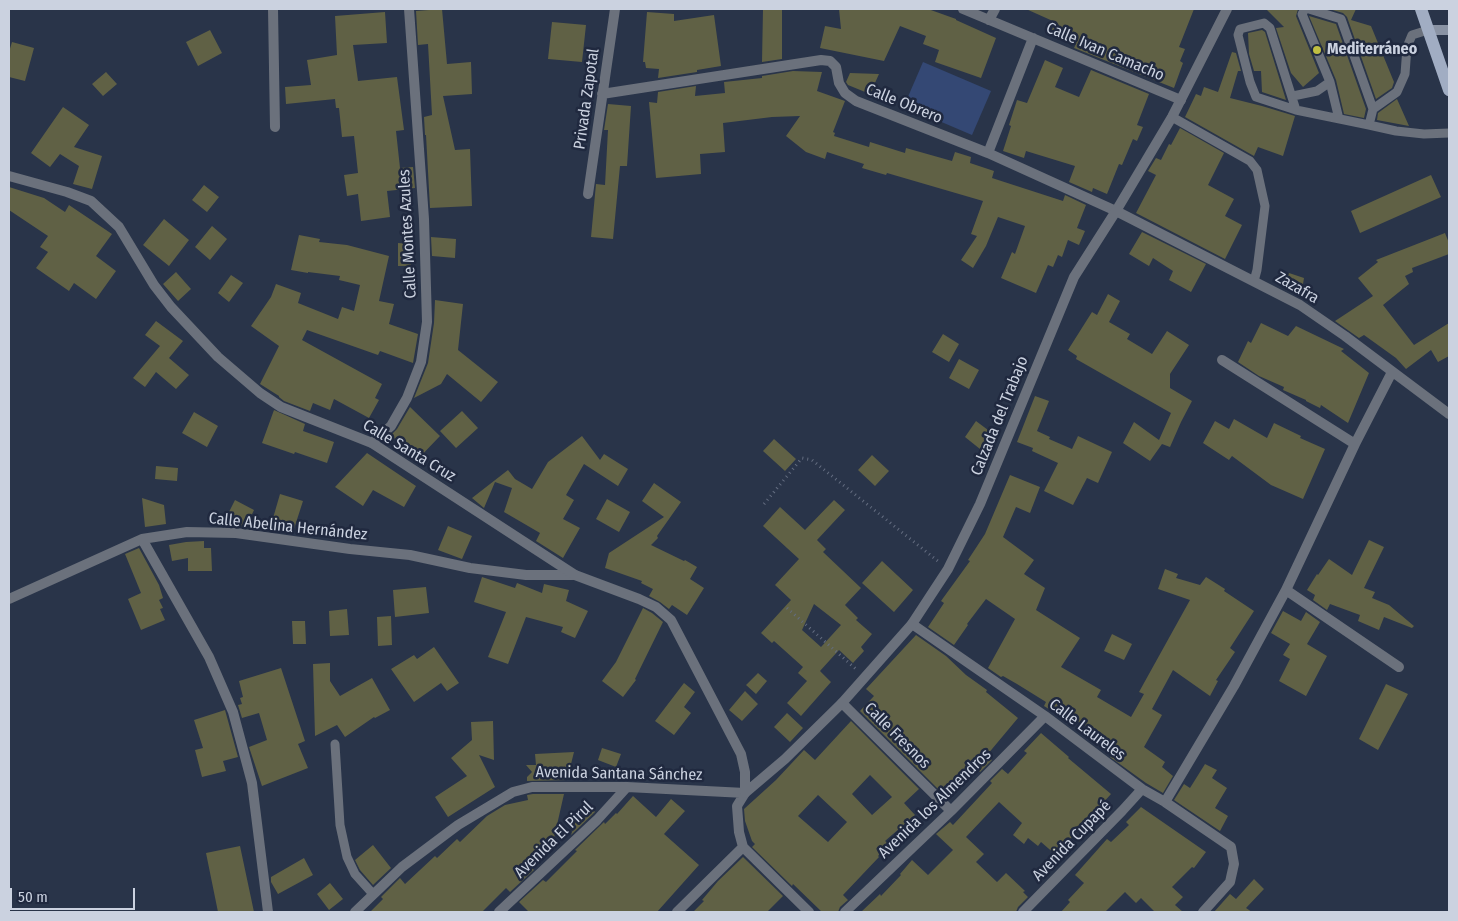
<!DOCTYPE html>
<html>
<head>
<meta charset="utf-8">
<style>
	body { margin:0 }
	#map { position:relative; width:1458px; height:921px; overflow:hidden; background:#293449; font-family:"Fira Sans Condensed",sans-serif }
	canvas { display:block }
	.frame { position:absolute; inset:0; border:10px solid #cbd2e0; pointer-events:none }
	.scale { position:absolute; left:10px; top:888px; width:125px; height:22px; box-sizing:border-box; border:2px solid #cbd2e0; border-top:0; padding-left:6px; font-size:15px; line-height:18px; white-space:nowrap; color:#cbd2e0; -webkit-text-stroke:4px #20293f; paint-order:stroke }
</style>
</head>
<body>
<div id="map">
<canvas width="1458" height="921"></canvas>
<div class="frame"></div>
<div class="scale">50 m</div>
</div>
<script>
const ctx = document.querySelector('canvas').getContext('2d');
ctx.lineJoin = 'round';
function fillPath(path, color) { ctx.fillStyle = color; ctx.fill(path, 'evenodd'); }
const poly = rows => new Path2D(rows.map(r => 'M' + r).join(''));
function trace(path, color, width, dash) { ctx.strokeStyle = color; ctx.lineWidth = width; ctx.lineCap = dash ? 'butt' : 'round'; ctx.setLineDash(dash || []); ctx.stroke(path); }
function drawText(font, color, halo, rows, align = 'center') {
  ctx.font = font + ' "Fira Sans Condensed",sans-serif'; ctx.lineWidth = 5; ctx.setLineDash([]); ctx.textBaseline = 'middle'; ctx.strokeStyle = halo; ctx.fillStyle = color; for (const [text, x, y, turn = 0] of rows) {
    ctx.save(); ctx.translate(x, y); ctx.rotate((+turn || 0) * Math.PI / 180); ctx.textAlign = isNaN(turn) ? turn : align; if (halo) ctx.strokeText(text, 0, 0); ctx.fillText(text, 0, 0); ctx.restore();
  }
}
fillPath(poly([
	[923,62,991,91,972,135,904,106]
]), '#344874');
fillPath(poly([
	[442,9,447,64,471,62,472,94,443,96,455,150,470,149,472,206,430,208,426,135,425,135,424,117,432,115,428,44,418,45,416,11],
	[763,9,782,9,782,59,762,62],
	[839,9,928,9,956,19,956,20,996,38,981,78,935,62,939,50,923,44,926,36,900,26,884,61,820,48,825,26,841,29],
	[1026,9,1194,9,1179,47,1185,49,1180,61,1183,63,1174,88,1074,48,1076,44,1050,35,1055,22],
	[1266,9,1298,9,1296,16,1319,73,1303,87,1291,73,1276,28,1284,27],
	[1329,9,1356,9,1351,20,1371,26,1394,82,1392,88,1376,99,1347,17,1343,13],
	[385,12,387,43,353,45,358,81,397,77,404,130,396,131,400,168,413,167,415,188,387,191,390,217,361,221,358,194,347,196,344,175,358,173,354,136,342,137,339,108,336,108,335,99,286,104,285,87,311,85,307,60,337,55,335,16],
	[647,12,674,14,674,21,714,15,721,66,697,70,697,72,658,78,659,69,646,68,645,62,643,62],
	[1309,16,1336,24,1366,109,1364,118,1344,114,1336,80],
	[552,22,586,25,582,62,548,59],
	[210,30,222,53,198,66,186,42],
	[1262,30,1265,32,1286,100,1262,92,1261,71,1254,71,1249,54,1248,33],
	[12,42,34,48,25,81,9,77,9,52],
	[1232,52,1236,53,1241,71,1238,71,1230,98,1262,106,1295,116,1283,156,1258,147,1254,156,1185,117,1196,94,1201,96,1204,87,1218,92],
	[1045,60,1063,68,1055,87,1079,97,1091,70,1149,94,1137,125,1143,127,1137,141,1133,139,1122,165,1119,164,1107,194,1093,188,1092,192,1069,182,1075,166,1026,151,1024,158,1003,151,1011,126,1009,125,1017,100,1027,103],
	[793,71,822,72,817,91,845,101,833,132,835,133,834,136,869,147,870,142,905,153,906,148,952,161,955,152,971,157,970,163,994,171,992,178,1063,201,1065,195,1086,205,1077,228,1085,231,1079,245,1068,240,1062,257,1058,255,1053,267,1048,265,1036,293,1001,278,1012,252,1015,254,1025,226,998,217,986,246,973,268,961,260,977,236,971,234,983,201,887,173,886,175,862,168,864,164,827,152,825,159,806,152,786,136,800,116,772,117,723,123,725,152,700,154,701,174,656,178,649,102,657,103,658,92,696,86,695,96,725,93,724,82,762,78,762,76],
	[106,72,117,84,103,96,92,84],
	[850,73,879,74,870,94,848,85,846,82],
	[1397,99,1409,126,1377,120,1378,113],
	[608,104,631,106,627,166,620,166,613,239,591,237,596,184,605,185,608,130,604,130],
	[63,107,89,125,74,147,102,156,92,189,73,184,79,166,60,154,50,167,31,153],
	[1180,128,1224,153,1208,185,1234,199,1225,216,1242,225,1225,259,1136,213,1156,175,1148,171,1156,158,1161,160,1169,144,1171,145],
	[1431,175,1441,197,1360,233,1351,211],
	[204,185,219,197,207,212,192,200],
	[9,187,44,198,65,212,69,205,112,234,96,256,116,271,96,299,74,283,69,291,36,268,48,252,40,247,48,236,9,210],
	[164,219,189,240,169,266,143,245],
	[212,226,227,239,210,260,195,247],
	[1142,232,1206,264,1191,292,1169,280,1173,271,1153,258,1149,266,1129,254],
	[1445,233,1449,243,1449,254,1412,268,1413,272,1405,276,1409,284,1383,305,1414,345,1449,323,1449,356,1438,362,1431,350,1406,369,1396,358,1364,335,1359,338,1335,321,1373,296,1358,278,1378,262,1376,260],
	[299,235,320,239,319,242,347,245,389,256,379,301,394,304,389,324,418,334,413,363,380,351,378,355,307,330,302,340,382,384,375,398,379,400,369,418,334,399,330,410,313,403,310,411,284,401,279,397,279,396,260,384,279,346,251,326,271,297,276,284,301,293,298,303,338,319,342,307,354,311,360,285,339,280,340,276,308,272,308,273,291,270],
	[431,237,456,239,455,258,432,256],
	[398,243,411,244,411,266,398,266],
	[176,272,191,289,178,301,163,284],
	[1289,273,1304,278,1301,296,1280,284],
	[231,275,243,283,229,302,218,293],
	[1108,294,1120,301,1109,322,1130,334,1127,339,1152,354,1167,331,1189,345,1170,374,1170,388,1192,401,1181,422,1170,447,1162,444,1150,461,1123,443,1134,422,1159,440,1171,413,1076,359,1077,356,1068,350,1092,312,1097,315],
	[435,300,463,304,458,350,498,382,481,402,447,374,441,384,414,398,428,363,434,323],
	[156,321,183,341,169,358,189,375,176,389,156,372,145,387,133,378,160,346,145,335],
	[1261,323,1288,336,1296,326,1344,349,1341,351,1369,373,1348,423,1321,405,1320,408,1306,401,1306,400,1283,390,1284,387,1259,376,1238,362,1248,341,1251,343],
	[943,334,959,344,949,362,932,352],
	[959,359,979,370,969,389,949,378],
	[1035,396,1049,401,1037,431,1050,437,1049,439,1072,449,1078,436,1112,452,1098,483,1087,478,1073,505,1044,491,1058,463,1032,451,1033,448,1017,442],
	[410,407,440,436,417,460,391,435,397,429],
	[274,410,305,424,303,431,334,442,327,463,295,452,294,454,262,443],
	[462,411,478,428,456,448,440,431],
	[194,412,218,426,207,447,182,433],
	[1234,419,1267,438,1274,423,1301,436,1300,438,1325,449,1303,499,1271,485,1232,456,1229,460,1203,443,1215,421,1229,429],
	[976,421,992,433,980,449,965,437],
	[582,436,600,460,604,454,628,469,618,486,584,464,566,495,574,500,563,519,580,528,563,558,536,541,540,533,504,512,512,488,495,482,484,508,472,498,508,470,515,479,532,489,548,462],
	[774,439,796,459,785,471,763,451],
	[367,453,416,486,404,507,373,490,363,506,335,487],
	[872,455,889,471,875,486,858,470],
	[156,466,178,468,177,481,155,479],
	[1010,475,1040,487,1030,513,1016,507,1003,537,1034,560,1024,574,1045,588,1036,610,1080,638,1061,667,1101,690,1097,697,1131,717,1144,694,1139,692,1190,600,1158,589,1165,569,1178,574,1176,578,1200,585,1206,577,1225,589,1224,591,1254,611,1230,648,1235,652,1216,680,1218,681,1210,696,1173,670,1152,709,1162,715,1144,747,1165,762,1162,767,1173,776,1163,793,1146,783,1110,757,1112,753,1093,742,1099,732,1070,718,1068,721,1044,706,1046,702,1017,684,1003,676,1001,677,988,668,1015,619,986,599,967,624,968,625,954,645,928,627,944,603,941,601,970,561,968,560,985,534],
	[654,483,681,502,657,536,658,538,651,545,684,561,685,560,697,567,690,579,704,588,687,615,672,605,669,609,660,602,649,596,653,589,641,583,642,581,605,568,609,553,664,517,642,501],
	[280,494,303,501,293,532,271,525],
	[142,498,164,505,166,524,145,527],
	[607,499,630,512,619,532,596,519],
	[235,500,254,510,246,527,238,526,225,520],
	[834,500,845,510,817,540,826,549,823,552,861,588,845,605,858,618,856,620,872,634,861,647,864,651,853,663,839,650,820,671,831,682,801,716,787,703,807,681,798,673,803,667,774,641,772,643,761,633,791,600,775,585,799,559,763,526,780,507,805,530],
	[814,604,841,625,821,647,802,630],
	[448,526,472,536,462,559,438,550],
	[1369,540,1384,547,1364,588,1375,592,1372,598,1389,605,1414,626,1412,628,1384,617,1379,630,1358,621,1360,615,1330,604,1327,610,1313,600,1315,595,1307,590,1317,574,1318,575,1329,559,1352,575],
	[204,541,204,548,211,548,212,571,188,571,188,558,172,561,169,545,186,542],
	[139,548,159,585,163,598,159,600,163,608,160,609,165,620,141,630,128,599,141,593,125,554],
	[882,561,913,590,894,612,862,583],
	[482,577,515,588,517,583,542,593,544,584,569,590,566,601,588,611,575,638,561,632,563,627,526,617,508,664,488,657,506,612,474,602],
	[426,587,429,613,395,617,393,590],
	[643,608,652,613,663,622,635,679,636,680,623,697,602,681,616,662],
	[347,609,349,635,330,636,329,611],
	[1283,611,1301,621,1306,612,1320,622,1307,644,1327,656,1306,696,1279,681,1290,659,1283,655,1290,644,1271,633],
	[391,616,392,645,378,646,377,617],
	[292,621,305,621,306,644,293,644],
	[1112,634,1132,644,1124,660,1104,651],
	[916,635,946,656,966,675,987,690,986,692,1018,718,987,755,992,760,980,772,972,764,943,794,860,711,874,696,866,689],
	[434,647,459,683,447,691,441,683,414,702,391,669,414,655,417,659],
	[330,663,330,681,340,696,372,678,390,710,375,718,374,717,345,737,337,725,315,736,313,664],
	[281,668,305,741,298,744,308,768,262,786,249,747,267,740,259,713,242,718,238,705,242,704,240,698,243,697,239,681],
	[758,673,767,681,756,694,746,685],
	[684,683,695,692,684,707,691,713,674,735,655,721],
	[1386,684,1408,694,1378,750,1359,739],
	[745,691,758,704,742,721,729,710],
	[225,710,238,757,223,761,226,771,202,777,195,750,203,748,194,720],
	[787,713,803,728,790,742,774,727],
	[493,721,494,760,479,755,495,787,448,817,435,797,467,776,451,758,472,740,471,722],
	[851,721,919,789,904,803,915,815,885,841,889,844,878,856,879,857,843,895,848,900,840,907,838,912,822,912,793,884,792,886,752,847,755,844,752,841,745,821,744,809,776,780,804,750,815,760],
	[870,775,892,797,872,815,852,794],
	[818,795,847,822,828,842,798,816],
	[1041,733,1069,757,1068,758,1111,794,1056,855,1041,842,1038,846,1028,838,1024,844,1013,835,1022,823,999,802,966,837,984,854,976,862,997,882,1006,873,1025,891,1023,892,1028,897,1018,907,1016,912,861,912,880,894,881,896,901,875,900,874,912,860,928,875,953,850,936,834,950,822,953,825,992,783,990,781,1002,769,1008,774,1027,753,1024,751],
	[602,748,621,754,616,767,598,760],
	[574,752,567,780,527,781,527,777,532,772,526,765,536,765,535,754],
	[1205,764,1217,770,1212,778,1227,788,1215,808,1228,816,1220,831,1174,800,1184,784,1190,788],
	[533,794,564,794,554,838,527,863,534,870,510,892,506,888,482,912,370,912,383,899,381,897,400,878,405,884,435,856,437,858,457,839,460,842,487,816,505,805,528,800,527,795],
	[633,796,656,817,671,799,685,811,664,834,699,865,657,912,529,912,519,902,543,880,546,882,577,851,575,850,604,822,605,824,616,813,617,814],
	[584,798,595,812,571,835],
	[1141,807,1206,852,1194,868,1192,867,1172,887,1183,897,1175,905,1183,912,1155,912,1141,898,1136,903,1125,892,1105,912,1061,912,1070,902,1068,900,1084,883,1075,875,1107,839,1111,842,1129,825,1126,822],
	[373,845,391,868,373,885,360,870,355,860],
	[240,846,254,912,218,912,206,853],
	[743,857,783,896,767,912,693,912,704,901,702,900,718,881],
	[304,858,313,875,278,894,271,882,271,877],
	[1254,879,1264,889,1246,908,1252,912,1214,912,1230,894,1236,899],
	[330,883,343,899,329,910,317,894]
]), '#606145');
trace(poly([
	[764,504,802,458,812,460,939,562],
	[787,608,857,670]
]), '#646d80', 3, [1, 4]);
trace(poly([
	[1305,9,1302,14,1330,82,1339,119],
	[1309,9,1341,19,1373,109],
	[1293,96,1317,91,1330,82],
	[1296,110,1270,28,1264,23,1240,29,1238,35,1250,82,1256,97,1296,110,1369,125,1373,109,1397,92,1405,74,1407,47,1412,35,1428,30],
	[1172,117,1250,161,1257,170,1265,206,1257,270,1254,281],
	[1369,125,1396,131,1424,134,1449,133],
	[335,744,340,825,347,857,355,874,373,894]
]), '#6b717c', 9);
trace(poly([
	[273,9,275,127],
	[963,9,1181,100],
	[989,20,995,9],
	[602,94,821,60,830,61,836,67,839,83,845,93,856,101,988,153,1116,211,1300,305,1345,336,1449,414],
	[988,153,1033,38],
	[588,194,615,9],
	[1222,360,1355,444],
	[372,443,391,426,407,398,421,362,427,322,424,219,409,9],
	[142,539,209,657,233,712,252,783,268,912],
	[1286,590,1399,667],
	[9,599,142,539,187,532,236,533,350,549,410,555,470,568,526,575,575,575],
	[912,624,1045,716,1142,789,1165,802,1231,847,1234,864,1230,882,1203,912],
	[842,703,951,811],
	[1165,802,1234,686,1286,590,1355,444,1392,372],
	[355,912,402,867,458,825,513,792,532,787,627,787,745,793,737,806,739,832,743,847,809,912],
	[499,912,597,820,627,787],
	[677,912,743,847],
	[845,912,951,811,1045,716],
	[1023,912,1122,811,1142,789]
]), '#6b717c', 10);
trace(poly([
	[9,176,67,192,91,201,119,227,154,285,171,307,218,357,260,393,281,407,372,443,575,575,639,599,656,607,671,620,741,754,745,772,745,793],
	[745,793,785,759,842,703,912,624,948,569,980,504,1074,277,1116,211,1172,117,1227,9]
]), '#6b717c', 10);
trace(poly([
	[1428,30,1449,30]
]), '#8a93a4', 10);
trace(poly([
	[1421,9,1449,90]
]), '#a1adc3', 12);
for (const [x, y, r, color] of [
	[1317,50,5,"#bfbe42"]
]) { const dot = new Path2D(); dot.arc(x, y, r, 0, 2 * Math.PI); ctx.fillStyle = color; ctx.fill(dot); trace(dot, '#20293f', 2); }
drawText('bold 16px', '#cbd2e0', '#20293f', [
	["Mediterráneo",1327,50]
], 'left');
drawText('16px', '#cbd2e0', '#20293f', [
	["Calle Ivan Camacho",1105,52,23],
	["Privada Zapotal",587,99,-82],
	["Calle Obrero",904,104,22],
	["Calle Montes Azules",408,234,-93],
	["Zazafra",1297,288,30],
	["Calzada del Trabajo",1000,416,-68],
	["Calle Santa Cruz",409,451,31],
	["Calle Abelina Hernández",288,527,6],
	["Calle Laureles",1087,730,37],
	["Calle Fresnos",897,736,45],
	["Avenida Santana Sánchez",619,774,1],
	["Avenida los Almendros",935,804,-44],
	["Avenida El Pirul",554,840,-44],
	["Avenida Cupapé",1072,841,-46]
]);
</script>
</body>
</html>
